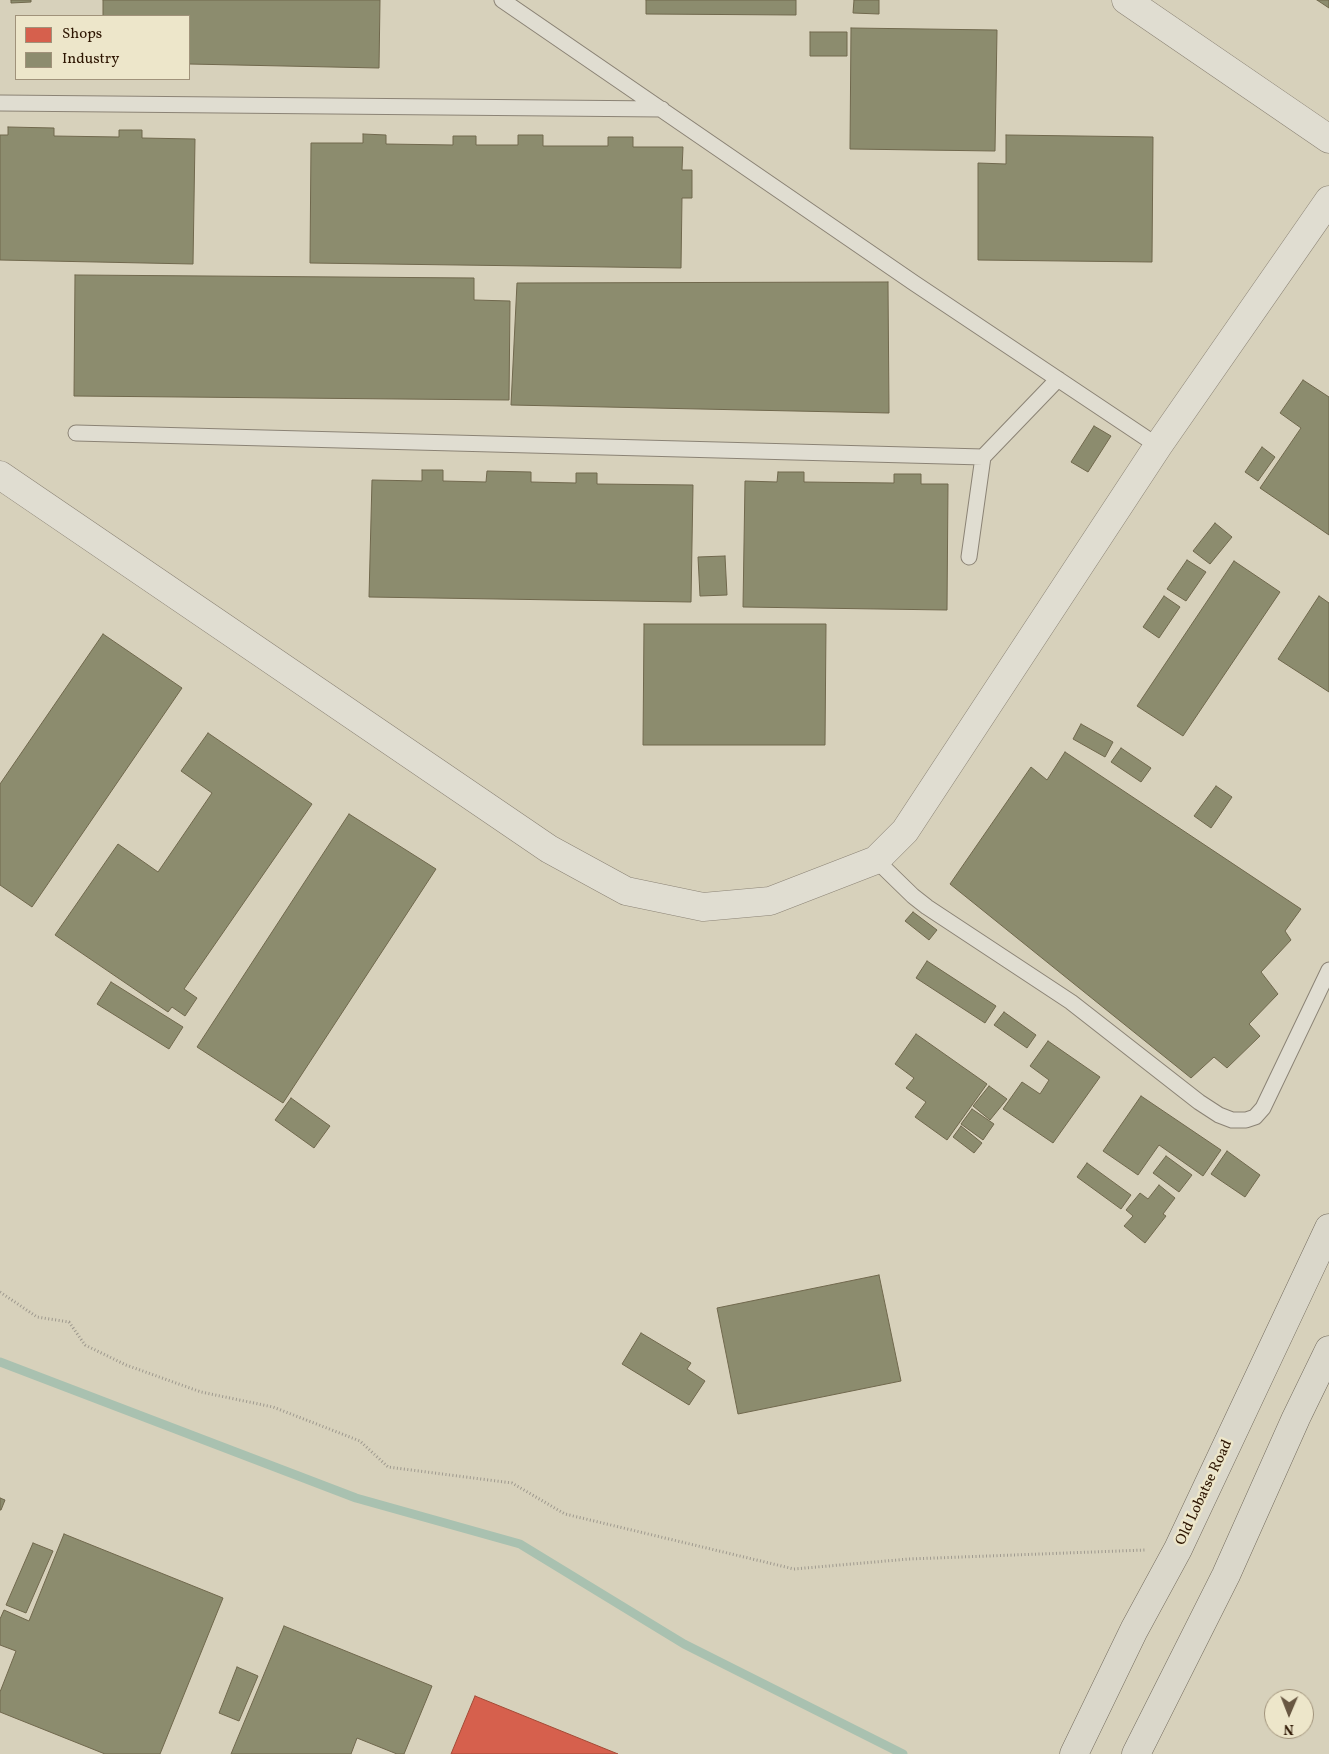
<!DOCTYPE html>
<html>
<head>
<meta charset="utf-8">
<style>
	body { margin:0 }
	#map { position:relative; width:1329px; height:1754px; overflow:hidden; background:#d7d1bb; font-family:Vollkorn,serif }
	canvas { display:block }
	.legend { position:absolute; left:15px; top:15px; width:175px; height:65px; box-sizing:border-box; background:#ede6ca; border:1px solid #a0927a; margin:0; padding:6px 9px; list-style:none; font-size:15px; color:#2d1501 }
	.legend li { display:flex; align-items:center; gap:10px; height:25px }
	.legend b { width:25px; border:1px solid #a0927a }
	.north { position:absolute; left:1264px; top:1689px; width:50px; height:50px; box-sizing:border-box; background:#ede6ca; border:1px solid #a0927a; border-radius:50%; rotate:181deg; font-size:14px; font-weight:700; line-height:20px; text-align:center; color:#2d1501 }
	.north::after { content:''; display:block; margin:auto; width:18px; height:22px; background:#685742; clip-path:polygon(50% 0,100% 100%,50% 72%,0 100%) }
</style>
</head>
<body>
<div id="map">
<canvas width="1329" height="1754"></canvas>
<ul class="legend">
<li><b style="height:14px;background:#d6604d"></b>Shops</li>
<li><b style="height:14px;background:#8c8c6e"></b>Industry</li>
</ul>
<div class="north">N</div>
</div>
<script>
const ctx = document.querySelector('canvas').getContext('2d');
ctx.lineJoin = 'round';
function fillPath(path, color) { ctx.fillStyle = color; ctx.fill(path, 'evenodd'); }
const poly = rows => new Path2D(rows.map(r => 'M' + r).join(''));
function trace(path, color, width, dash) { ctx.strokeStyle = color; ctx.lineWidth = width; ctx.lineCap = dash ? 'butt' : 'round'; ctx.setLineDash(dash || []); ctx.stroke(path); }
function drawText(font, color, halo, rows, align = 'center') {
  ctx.font = font + ' Vollkorn,serif'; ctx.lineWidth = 5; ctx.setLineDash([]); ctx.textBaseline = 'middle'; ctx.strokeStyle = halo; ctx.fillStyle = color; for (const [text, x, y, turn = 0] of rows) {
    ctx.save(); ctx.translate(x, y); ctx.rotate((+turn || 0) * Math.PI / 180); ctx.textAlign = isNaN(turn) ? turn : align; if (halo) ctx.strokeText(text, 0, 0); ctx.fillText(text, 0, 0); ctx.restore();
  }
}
const shops = poly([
	[475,1696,618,1754,451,1754,475,1696]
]);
fillPath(shops, '#d6604d');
trace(shops, '#a34a36', 1);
const industry = poly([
	[11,0,31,0,31,2,11,3,11,0],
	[103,0,380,0,379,68,189,64,189,16,103,16,103,0],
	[646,0,796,0,796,15,646,14,646,0],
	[854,0,879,0,879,14,853,13,854,0],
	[1317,0,1329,0,1329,8,1317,0],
	[851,28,997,30,995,151,850,149,851,28],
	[810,32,847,32,847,56,810,56,810,32],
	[8,127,54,128,54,136,119,137,119,130,142,130,142,138,195,139,193,264,0,260,0,135,8,135,8,127],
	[363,134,386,135,386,144,453,145,453,136,476,136,476,145,518,145,518,135,543,135,543,146,608,146,608,137,633,137,633,147,683,147,682,170,692,170,692,198,682,198,681,268,310,263,311,143,363,143,363,134],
	[1006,135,1153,137,1152,262,978,260,978,163,1006,164,1006,135],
	[75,275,474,278,474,300,510,301,509,400,74,396,75,275],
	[888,282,889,413,511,405,517,283,888,282],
	[1303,380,1329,397,1329,535,1260,488,1301,428,1280,413,1303,380],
	[1094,426,1111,436,1088,472,1071,462,1094,426],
	[1262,447,1275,457,1258,481,1245,472,1262,447],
	[422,470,443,470,443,481,486,482,487,471,531,472,531,482,576,483,576,473,597,473,597,484,693,485,691,602,369,597,372,480,422,481,422,470],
	[778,472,804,472,804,482,894,483,894,474,921,474,921,484,948,484,947,610,743,607,745,481,777,482,778,472],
	[1215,523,1232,537,1210,564,1193,551,1215,523],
	[725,556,727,595,700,596,698,557,725,556],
	[1187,560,1206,572,1186,601,1167,589,1187,560],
	[1234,561,1280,592,1183,736,1137,706,1234,561],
	[1164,596,1180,607,1159,638,1143,627,1164,596],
	[1319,596,1329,603,1329,692,1278,659,1319,596],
	[644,624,826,624,825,745,643,745,644,624],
	[103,634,182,688,32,907,0,885,0,784,103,634],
	[1081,724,1113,742,1105,757,1073,739,1081,724],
	[208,733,312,804,184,989,197,998,185,1016,172,1007,168,1012,55,935,118,844,158,872,212,793,181,771,208,733],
	[1121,748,1151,768,1141,782,1111,762,1121,748],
	[1065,752,1301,909,1285,931,1291,940,1261,972,1278,994,1249,1024,1260,1036,1227,1068,1214,1057,1191,1078,950,884,1031,767,1047,780,1065,752],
	[1216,786,1232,797,1211,828,1194,816,1216,786],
	[349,814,436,869,283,1103,197,1047,349,814],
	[913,912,937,930,929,940,905,921,913,912],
	[927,961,996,1006,985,1023,916,978,927,961],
	[111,982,183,1027,169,1049,97,1004,111,982],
	[1004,1012,1036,1035,1027,1048,994,1025,1004,1012],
	[916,1034,987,1084,947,1140,915,1117,926,1102,906,1088,914,1078,895,1064,916,1034],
	[1048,1041,1100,1077,1053,1143,1003,1109,1022,1082,1040,1094,1049,1080,1030,1066,1048,1041],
	[989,1086,1007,1099,990,1120,973,1106,989,1086],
	[1141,1096,1221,1150,1203,1176,1159,1145,1138,1175,1103,1151,1141,1096],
	[291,1098,330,1126,314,1148,275,1120,291,1098],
	[972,1109,994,1124,983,1140,961,1124,972,1109],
	[961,1126,982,1143,974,1153,953,1137,961,1126],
	[1227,1151,1260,1175,1245,1197,1211,1174,1227,1151],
	[1166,1156,1192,1175,1179,1192,1153,1173,1166,1156],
	[1087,1163,1131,1195,1121,1209,1077,1177,1087,1163],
	[1159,1185,1175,1198,1163,1214,1166,1216,1145,1243,1124,1226,1133,1216,1126,1210,1140,1193,1148,1199,1159,1185],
	[879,1275,901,1381,738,1414,717,1308,879,1275],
	[641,1333,691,1363,687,1369,705,1381,689,1405,622,1364,641,1333],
	[0,1498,5,1500,1,1510,0,1510,0,1498],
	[64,1534,223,1598,160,1754,105,1754,0,1712,0,1692,16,1651,0,1645,0,1619,4,1610,29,1621,64,1534],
	[33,1543,53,1551,26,1613,6,1605,33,1543],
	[284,1626,432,1686,404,1754,397,1754,357,1738,351,1754,231,1754,284,1626],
	[237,1667,258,1676,239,1721,219,1713,237,1667]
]);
fillPath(industry, '#8c8c6e');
trace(industry, '#70684d', 1);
trace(poly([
	[0,1362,356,1498,520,1544,684,1644,903,1754]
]), '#a9c1b0', 9);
const service = poly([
	[502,0,914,283,1158,446],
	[0,103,662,109],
	[76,433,983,457],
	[969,557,983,457,1058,379],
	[876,860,913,896,927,907,1071,1002,1199,1102,1219,1115,1232,1120,1246,1120,1255,1117,1263,1108,1329,970]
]);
const minor = poly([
	[1126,0,1329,139],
	[0,475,549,849,626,891,703,907,770,901,876,860,905,831,1158,446,1329,200]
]);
const primary = poly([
	[1074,1754,1134,1630,1178,1549,1329,1228],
	[1136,1754,1226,1575,1296,1418,1329,1350]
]);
trace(service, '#8b8375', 17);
trace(minor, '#8b8375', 29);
trace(primary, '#726a5c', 29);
trace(poly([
	[0,1292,37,1317,69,1322,85,1345,126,1365,201,1392,273,1407,360,1441,388,1467,512,1483,565,1514,794,1569,909,1559,1145,1550]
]), '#9e998e', 3, [1, 2.5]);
trace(service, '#e0ddd1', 15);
trace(minor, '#e0ddd1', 28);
trace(primary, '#dad7ca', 28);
drawText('15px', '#2d1501', '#ede6ca', [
	["Old Lobatse Road",1205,1493,-65]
]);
</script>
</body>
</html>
